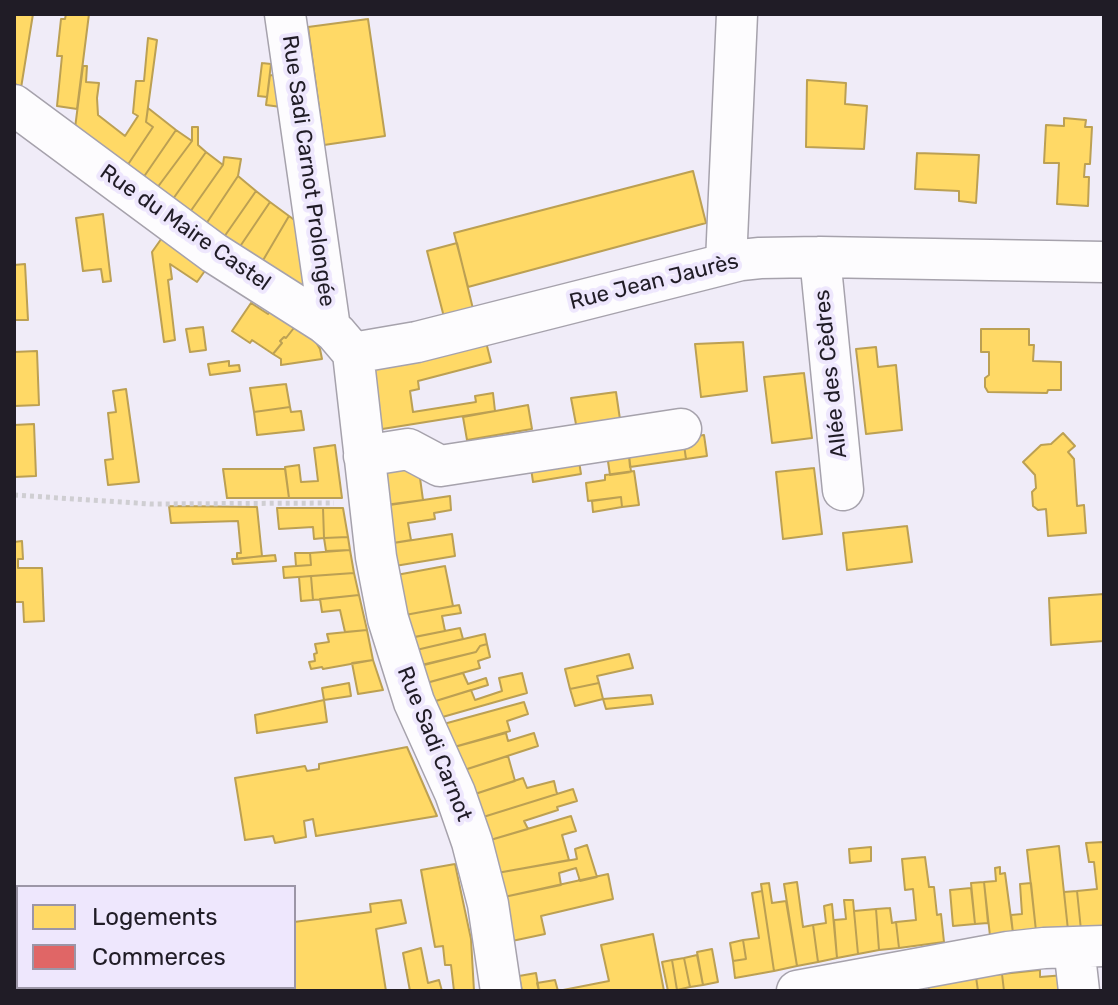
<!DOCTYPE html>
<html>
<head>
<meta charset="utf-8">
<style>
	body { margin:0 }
	#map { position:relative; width:1118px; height:1005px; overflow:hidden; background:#f0ecf8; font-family:Rubik,sans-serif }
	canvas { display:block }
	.frame { position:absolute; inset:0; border:16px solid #201c26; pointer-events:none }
	.legend { position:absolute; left:16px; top:885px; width:280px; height:104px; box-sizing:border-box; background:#eee7fd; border:2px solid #9c96a7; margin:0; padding:10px 14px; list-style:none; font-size:24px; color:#201c26 }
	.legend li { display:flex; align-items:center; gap:16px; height:40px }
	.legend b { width:40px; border:2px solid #9c96a7 }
</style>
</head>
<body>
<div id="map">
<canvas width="1118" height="1005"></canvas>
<div class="frame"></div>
<ul class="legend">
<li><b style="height:22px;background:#ffd966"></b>Logements</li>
<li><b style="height:22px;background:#e06666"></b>Commerces</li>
</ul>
</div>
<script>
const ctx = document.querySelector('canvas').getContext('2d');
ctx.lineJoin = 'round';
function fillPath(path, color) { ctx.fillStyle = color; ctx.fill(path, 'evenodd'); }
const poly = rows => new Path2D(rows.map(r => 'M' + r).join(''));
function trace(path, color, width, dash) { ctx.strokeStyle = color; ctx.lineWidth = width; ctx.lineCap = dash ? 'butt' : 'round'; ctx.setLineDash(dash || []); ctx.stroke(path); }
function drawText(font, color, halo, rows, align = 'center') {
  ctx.font = font + ' Rubik,sans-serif'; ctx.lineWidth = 8; ctx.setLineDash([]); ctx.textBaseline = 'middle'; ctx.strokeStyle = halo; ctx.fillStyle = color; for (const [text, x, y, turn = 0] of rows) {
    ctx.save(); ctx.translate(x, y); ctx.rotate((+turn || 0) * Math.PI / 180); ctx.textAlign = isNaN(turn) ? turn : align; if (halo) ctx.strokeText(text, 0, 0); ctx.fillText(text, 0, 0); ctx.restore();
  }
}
const homes = poly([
	[14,14,33,14,21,88,14,83,14,14],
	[66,14,89,14,77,109,57,106,62,56,57,56,61,19,65,19,66,14],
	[368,19,385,136,324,145,308,27,368,19],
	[148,38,157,40,146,122,153,127,127,166,75,128,83,66,87,66,86,82,99,83,97,98,98,115,125,136,138,116,133,113,136,81,144,81,148,38],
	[262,63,271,64,267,97,258,96,262,63],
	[270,75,284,77,281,107,266,105,270,75],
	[807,80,846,83,845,104,867,106,864,149,806,147,807,80],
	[148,108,176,130,143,178,127,166,153,127,146,122,148,108],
	[1064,118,1086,120,1085,127,1092,127,1090,164,1085,164,1084,177,1089,177,1088,206,1057,204,1059,163,1044,163,1046,125,1064,126,1064,118],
	[192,127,198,127,198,145,206,152,173,199,157,188,192,141,192,127],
	[176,130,192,141,157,188,143,178,176,130],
	[206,152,223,165,190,212,173,199,206,152],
	[917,153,979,155,976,203,959,201,959,191,915,189,917,153],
	[224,157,241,159,238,176,206,224,190,212,223,165,224,157],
	[693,171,706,223,468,287,454,233,693,171],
	[238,176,256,191,224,237,206,224,238,176],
	[256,191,270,202,239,248,224,237,256,191],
	[270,202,289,216,262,262,239,248,270,202],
	[103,214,111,281,103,282,101,269,83,271,76,218,103,214],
	[289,216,304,227,314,293,262,262,289,216],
	[164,235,209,265,197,282,170,264,172,279,168,280,175,340,164,342,152,252,164,235],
	[457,243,474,313,445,321,427,251,457,243],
	[25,264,28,320,14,320,14,265,25,264],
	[251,303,268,314,273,306,297,324,286,338,284,337,280,341,282,343,273,354,252,340,250,343,232,331,251,303],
	[297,324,313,337,320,349,322,359,281,365,281,359,273,354,282,343,280,341,284,337,286,338,297,324],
	[203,327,206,350,190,352,186,329,203,327],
	[981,329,1029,329,1029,345,1034,345,1033,361,1061,362,1061,390,1048,390,1047,393,988,392,985,387,985,378,989,375,989,352,981,352,981,329],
	[485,338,491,362,418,381,419,389,410,391,413,412,476,402,475,396,493,393,495,411,376,430,370,370,485,338],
	[743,342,747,391,701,397,695,344,743,342],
	[876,347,878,367,896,365,902,430,866,434,856,349,876,347],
	[37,351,39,405,14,406,14,352,37,351],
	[229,361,229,366,239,365,240,371,210,375,208,364,229,361],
	[804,373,812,438,772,443,764,377,804,373],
	[286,384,290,407,254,412,250,388,286,384],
	[126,389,139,482,108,485,105,460,113,459,108,413,116,412,113,391,126,389],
	[616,392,622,433,579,440,571,398,616,392],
	[528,405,532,429,467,440,463,417,528,405],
	[290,407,291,412,301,411,304,430,257,435,254,412,290,407],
	[34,424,36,476,14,477,14,425,34,424],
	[1063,433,1075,446,1068,452,1074,459,1077,506,1084,505,1086,533,1048,536,1046,509,1038,510,1033,506,1032,492,1036,488,1035,475,1023,462,1041,445,1051,444,1063,433],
	[704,435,707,456,686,459,683,438,704,435],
	[683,438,686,459,630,467,628,446,683,438],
	[335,445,342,498,289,498,285,467,299,465,301,482,318,481,314,448,335,445],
	[628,446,631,472,610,475,606,448,628,446],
	[578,455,581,474,533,482,530,461,578,455],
	[383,463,424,470,420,478,423,500,385,505,383,463],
	[814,468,822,534,783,539,776,472,814,468],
	[223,469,285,469,289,498,227,498,223,469],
	[634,471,639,505,622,507,621,497,588,501,586,483,605,480,605,475,634,471],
	[450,496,451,510,434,513,435,519,408,523,411,540,387,544,383,506,450,496],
	[621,497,622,507,593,512,592,501,621,497],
	[169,506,257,507,262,556,237,559,237,553,241,553,238,521,171,523,169,506],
	[277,508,323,508,324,538,314,539,313,527,279,529,277,508],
	[323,508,343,508,348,537,324,538,323,508],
	[907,526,912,562,847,570,843,533,907,526],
	[452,534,455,556,389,567,387,544,452,534],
	[348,537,350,550,326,551,324,538,348,537],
	[22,541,23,559,18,559,18,568,42,568,44,621,24,622,23,602,14,602,14,542,22,541],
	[350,550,354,573,284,578,283,567,311,565,310,553,350,550],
	[295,553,310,553,311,565,296,566,295,553],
	[275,555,276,561,233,564,232,559,275,555],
	[445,566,453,606,400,616,391,576,445,566],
	[354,573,359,595,313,600,311,576,354,573],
	[311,576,313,600,301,601,299,577,311,576],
	[1104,594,1104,641,1051,645,1049,598,1104,594],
	[359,595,367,630,345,632,340,610,322,612,320,599,359,595],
	[459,605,461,613,442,616,445,631,405,639,400,616,459,605],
	[460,628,463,639,412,651,409,638,460,628],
	[367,630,373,660,323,669,322,667,311,669,309,662,315,661,314,654,317,653,315,644,329,642,327,634,367,630],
	[485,634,487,644,480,646,476,652,416,667,412,651,485,634],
	[487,644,490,657,478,661,480,668,419,685,413,667,476,652,480,646,487,644],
	[629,654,633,668,597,676,599,683,570,689,565,669,629,654],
	[373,660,383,690,358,694,352,663,373,660],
	[463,673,468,684,486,678,488,685,426,704,419,685,463,673],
	[522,673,527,693,432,720,426,704,471,690,475,700,502,691,499,678,522,673],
	[349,683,351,696,324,700,322,688,349,683],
	[599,683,603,699,575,706,570,689,599,683],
	[651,695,653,704,606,709,603,699,651,695],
	[324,700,327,722,257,733,255,715,324,700],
	[524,702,528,714,507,721,510,731,447,749,440,725,524,702],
	[506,733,508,741,534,733,538,746,458,772,447,749,506,733],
	[407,747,437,816,316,836,313,819,304,821,306,837,275,843,273,836,245,840,235,778,305,766,307,771,319,769,319,764,407,747],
	[508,756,515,781,469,796,458,772,508,756],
	[523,778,527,788,554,781,557,794,480,818,469,796,523,778],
	[573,789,577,801,557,807,558,810,524,821,528,829,487,841,480,818,573,789],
	[571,816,576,831,562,835,569,860,497,873,487,841,571,816],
	[1103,842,1104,929,1081,930,1077,891,1097,889,1094,862,1089,862,1086,843,1103,842],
	[587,845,597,877,580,881,576,868,559,873,561,885,504,897,497,873,577,859,575,849,587,845],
	[1059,846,1068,930,1036,931,1027,850,1059,846],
	[871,847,871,861,850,863,849,849,871,847],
	[925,857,929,887,934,887,937,915,941,914,944,942,899,948,896,922,916,920,913,889,905,890,902,859,925,857],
	[455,864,471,939,474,991,454,991,451,965,445,965,443,946,435,947,421,870,455,864],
	[1000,867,1000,874,1005,873,1013,933,990,936,984,882,996,881,995,868,1000,867],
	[608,874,613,899,541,916,545,934,512,941,504,897,608,874],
	[797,882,803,927,813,925,818,962,797,966,784,884,797,882],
	[984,882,988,923,975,924,971,883,984,882],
	[769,883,772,903,786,901,797,966,774,971,761,884,769,883],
	[1031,883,1036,931,1013,933,1011,915,1022,914,1020,884,1031,883],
	[971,888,975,924,953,926,950,890,971,888],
	[762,891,774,971,735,978,733,961,746,959,743,940,759,938,752,893,762,891],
	[1077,891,1081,930,1068,930,1064,892,1077,891],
	[401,900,406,923,376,929,386,991,293,991,294,922,371,912,370,904,401,900],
	[844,900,853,900,858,954,837,958,834,920,846,919,844,900],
	[832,904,837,958,818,962,813,925,826,923,824,906,832,904],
	[890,908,892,923,896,922,899,948,879,950,876,909,890,908],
	[876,909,879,950,858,954,854,911,876,909],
	[653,934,664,991,539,991,537,983,555,980,558,991,609,981,601,945,653,934],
	[743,940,746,959,733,961,730,943,743,940],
	[421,948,428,983,439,980,442,991,410,991,403,953,421,948],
	[712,949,718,982,703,985,697,952,712,949],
	[697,955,703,985,690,987,684,958,697,955],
	[684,958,690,987,677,990,672,960,684,958],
	[672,960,677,990,668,991,662,962,672,960],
	[1040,970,1040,977,1065,975,1067,991,1004,991,1002,974,1040,970],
	[536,973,539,991,522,991,519,976,536,973],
	[1002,974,1004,991,978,991,976,977,1002,974],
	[976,977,978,991,929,991,928,985,976,977],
	[136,987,218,987,218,991,136,991,136,987]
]);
fillPath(homes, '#ffd966');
trace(homes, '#bca053', 2);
const shops = poly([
	[218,987,255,987,256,991,276,989,276,991,218,991,218,987]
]);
fillPath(shops, '#e06666');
trace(shops, '#a65053', 2);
const minor = poly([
	[285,14,330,328],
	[14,105,214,253,324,323,336,333,353,353,376,557,388,619,414,702,455,793,472,842,488,904,501,991],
	[820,257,843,490],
	[726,262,737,14],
	[353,353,417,342,741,260,760,258,820,257,1104,262],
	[364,456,408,449,440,466,681,429],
	[1074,947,1079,991],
	[797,991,1008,952,1044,948,1104,946]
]);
trace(minor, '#a6a2ac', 43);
trace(poly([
	[14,495,151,504,334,503]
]), '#cfced2', 5, [4, 4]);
trace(minor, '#fdfcfe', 40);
drawText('22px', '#201c26', '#eee7fd', [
	["Rue Sadi Carnot Prolongée",308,171,82],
	["Rue du Maire Castel",185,228,35],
	["Rue Jean Jaurès",654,282,-14],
	["Allée des Cèdres",831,374,-96],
	["Rue Sadi Carnot",434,744,68]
]);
</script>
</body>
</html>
